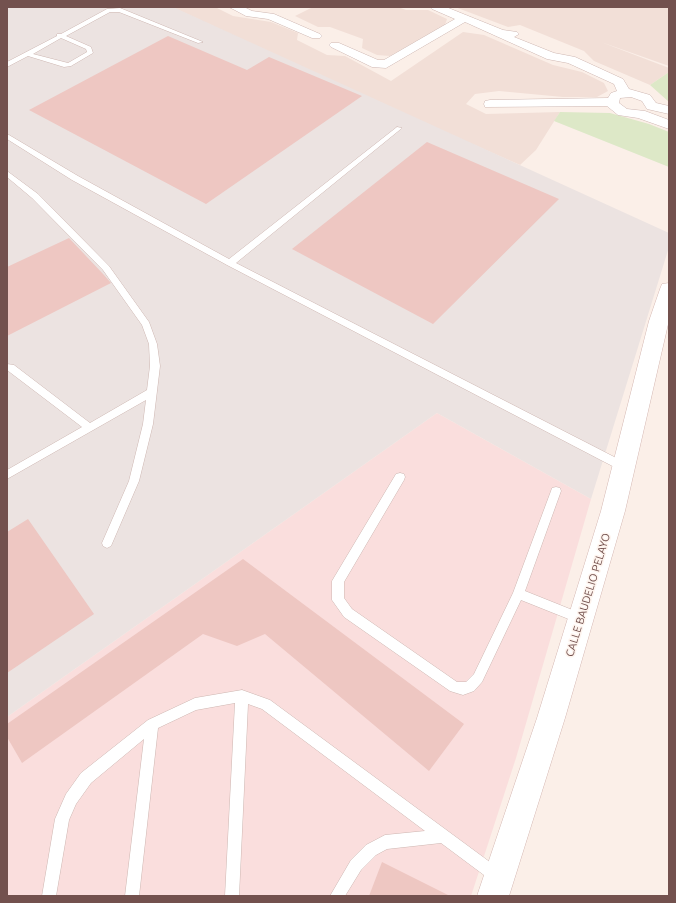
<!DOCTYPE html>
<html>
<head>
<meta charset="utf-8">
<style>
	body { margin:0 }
	#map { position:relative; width:676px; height:903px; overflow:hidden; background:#fbefe8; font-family:Ubuntu,sans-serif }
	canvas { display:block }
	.frame { position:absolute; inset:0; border:8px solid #73514e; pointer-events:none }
</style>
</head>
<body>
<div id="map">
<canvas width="676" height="903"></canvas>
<div class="frame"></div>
</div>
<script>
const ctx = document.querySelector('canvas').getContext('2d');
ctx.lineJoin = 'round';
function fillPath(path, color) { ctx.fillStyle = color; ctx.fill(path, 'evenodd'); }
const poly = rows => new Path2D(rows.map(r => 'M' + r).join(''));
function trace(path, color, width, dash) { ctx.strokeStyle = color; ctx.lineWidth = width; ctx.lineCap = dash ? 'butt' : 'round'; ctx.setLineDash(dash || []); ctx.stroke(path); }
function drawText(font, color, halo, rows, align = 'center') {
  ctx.font = font + ' Ubuntu,sans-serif'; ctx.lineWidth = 3; ctx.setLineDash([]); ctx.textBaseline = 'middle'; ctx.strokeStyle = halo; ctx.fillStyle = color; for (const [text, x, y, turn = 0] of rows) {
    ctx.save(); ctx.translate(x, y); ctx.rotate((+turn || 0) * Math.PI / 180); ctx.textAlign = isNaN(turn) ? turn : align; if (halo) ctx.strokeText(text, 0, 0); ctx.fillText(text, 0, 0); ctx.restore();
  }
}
fillPath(poly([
	[172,7,215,7,233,16,271,22,298,33,297,40,327,55,345,56,391,81,463,32,484,35,553,65,582,72,604,83,608,91,597,97,563,97,499,91,475,94,466,104,486,114,560,112,536,150,520,165,381,104],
	[313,7,398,7,406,10,428,10,447,19,445,25,390,56,377,55,362,48,363,39,330,27,318,27,295,16],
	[455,7,669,7,669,66,601,42,669,68,669,72,650,85,594,61,584,51,520,25,508,27]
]), '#f2dfd7');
fillPath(poly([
	[437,413,591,499,516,758,471,896,7,896,7,717]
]), '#fadedd');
fillPath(poly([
	[7,7,173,7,669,233,669,247,591,499,437,413,7,717]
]), '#ece3e1');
fillPath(poly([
	[669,72,669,102,650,85],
	[560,112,610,113,649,124,669,132,669,167,554,121]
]), '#dde8c7');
fillPath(poly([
	[168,36,247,70,269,57,362,96,206,204,29,110],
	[427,142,559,199,433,324,292,249],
	[69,238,104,275,111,283,7,336,7,267],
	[28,519,94,614,7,673,7,532],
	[243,559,464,724,429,771,265,634,237,646,203,634,22,763,7,737,7,724],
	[382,862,450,896,369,896]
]), '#eec7c2');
const lane = poly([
	[120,8,203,42,198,43,119,12,110,12,66,36,91,47,93,53,71,66,64,67,28,56,7,67,7,62,57,36,57,34,61,34,107,9,120,8],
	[61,38,86,49,87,52,68,63,33,54,61,38],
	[397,127,402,128,236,263,628,464,629,467,628,470,620,470,227,265,72,180,7,139,7,134,9,135,78,176,229,259,397,127],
	[7,171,38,194,109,266,149,322,157,344,160,366,153,424,139,481,111,546,107,548,103,546,102,543,129,481,143,424,146,400,7,479,7,470,82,427,7,370,7,364,14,365,90,423,147,390,150,366,149,344,142,325,103,270,32,198,7,177,7,171],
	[400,473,404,474,405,477,404,480,344,582,344,598,352,609,457,682,466,682,474,674,513,593,551,491,552,488,556,487,560,488,561,491,525,591,585,615,587,619,585,623,581,624,521,600,482,682,474,691,463,695,450,691,344,617,332,600,332,581,396,474,400,473],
	[242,690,270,700,502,871,504,876,502,881,497,883,492,881,441,843,387,849,376,855,361,870,345,896,330,896,351,860,366,845,385,835,425,831,262,709,248,704,239,896,225,896,235,703,196,710,158,728,139,896,125,896,144,739,91,783,76,804,69,820,56,896,42,896,55,819,66,794,81,773,148,720,195,698,242,690]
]);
const street = poly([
	[229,7,244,7,252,11,274,14,320,34,322,36,320,38,312,38,268,19,246,16,229,7],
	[430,7,446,7,503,30,517,32,519,34,514,37,554,53,575,57,623,79,629,89,650,95,656,103,669,106,669,114,647,109,642,101,631,97,620,98,619,103,627,109,645,111,669,120,669,129,638,118,618,115,607,106,485,107,484,104,485,101,490,100,608,98,611,93,617,91,614,84,568,63,547,59,465,22,386,68,372,67,331,47,329,45,331,43,339,43,378,60,384,60,455,19,432,9,430,7]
]);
const secondary = poly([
	[669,283,669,320,625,511,565,718,509,896,477,896,537,718,601,511,649,321,660,289,662,284,669,283]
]);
trace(lane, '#ceb7b2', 1);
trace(street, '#ceb7b2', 1);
trace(secondary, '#d4b7b2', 1);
fillPath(lane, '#fff');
fillPath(street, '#fff');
fillPath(secondary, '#fff');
drawText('11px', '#73514e', '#fef4ee', [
	["CALLE BAUDELIO PELAYO",588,595,-73]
]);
</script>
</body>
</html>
